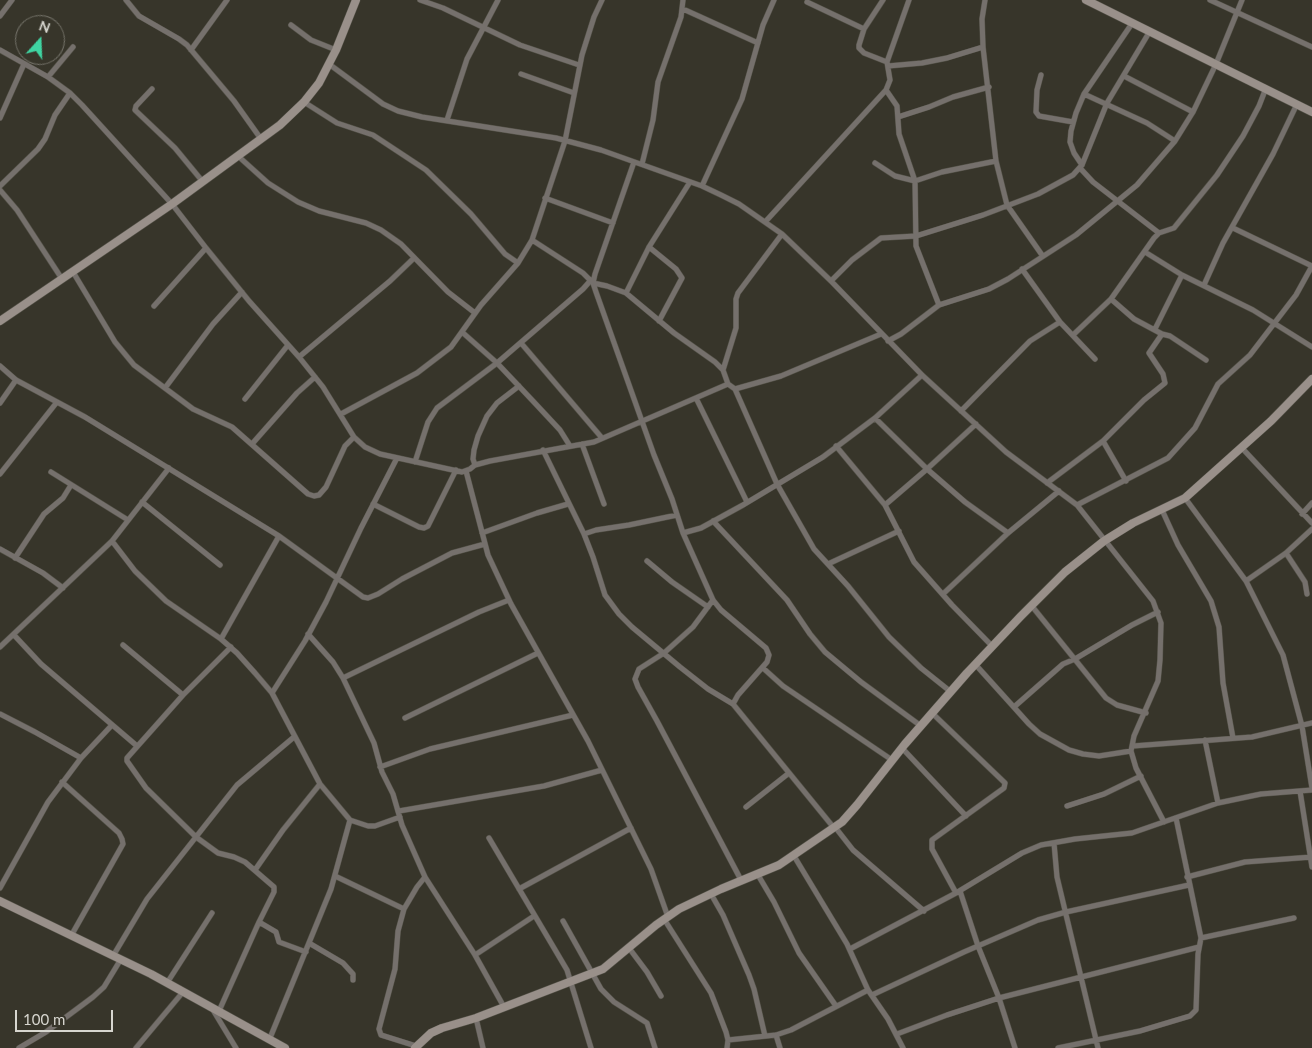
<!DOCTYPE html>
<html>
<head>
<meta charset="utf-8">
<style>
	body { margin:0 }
	#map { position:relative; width:1312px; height:1048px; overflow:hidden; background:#37352a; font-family:Lato,sans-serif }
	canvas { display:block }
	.north { position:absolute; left:15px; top:15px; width:50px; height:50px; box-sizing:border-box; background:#37352a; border:1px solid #77756c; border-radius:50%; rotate:20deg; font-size:14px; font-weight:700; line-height:20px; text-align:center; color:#d7d6cf }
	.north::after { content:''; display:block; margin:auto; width:18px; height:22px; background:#3fd4a2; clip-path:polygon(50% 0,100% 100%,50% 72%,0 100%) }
	.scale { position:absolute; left:15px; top:1010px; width:98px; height:22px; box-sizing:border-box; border:2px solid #d7d6cf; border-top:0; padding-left:6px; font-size:15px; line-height:18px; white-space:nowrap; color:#d7d6cf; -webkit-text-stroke:4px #37352a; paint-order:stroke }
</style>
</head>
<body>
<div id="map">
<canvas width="1312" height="1048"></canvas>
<div class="north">N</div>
<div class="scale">100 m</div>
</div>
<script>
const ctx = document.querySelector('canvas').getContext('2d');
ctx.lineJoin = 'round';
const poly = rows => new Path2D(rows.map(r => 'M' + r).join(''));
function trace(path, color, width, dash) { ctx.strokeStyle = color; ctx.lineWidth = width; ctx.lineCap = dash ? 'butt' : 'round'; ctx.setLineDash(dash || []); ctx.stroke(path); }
const street = poly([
	[126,0,139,16,179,39,187,45,234,101,261,139],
	[420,0,443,8,520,45,579,65],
	[883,0,864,29,859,45,859,48,864,53,887,62],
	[985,0,982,19,983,47,996,161,1007,205,1042,255],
	[1210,0,1312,47],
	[807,2,864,29],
	[683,9,758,43],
	[0,16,12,0],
	[291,25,311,40,336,50],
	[0,50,48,77,70,93,82,105,172,204,206,248,249,301,299,357,323,387,354,437,365,447,380,454,462,472,470,469,475,465,490,461,594,442,728,384,735,389,781,376,881,334],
	[191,50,227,0],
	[329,64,383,104,398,111,422,117,556,138,601,150,702,186,721,195,739,204,782,234,831,281,922,375,1006,452,1077,505,1153,601,1161,623,1160,660,1158,681,1134,736,1131,751,1136,768,1164,822],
	[888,66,922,63,947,58,983,47],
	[521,74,574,93],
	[1041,75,1037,90,1036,112,1039,116,1073,122],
	[1124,76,1193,112],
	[48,77,73,47],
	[152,89,136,106,135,110,175,148,203,182],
	[886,90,897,106,899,134,915,181,916,246,939,305],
	[1084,94,1147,123,1175,141],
	[304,102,337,123,373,135,426,170,471,214,505,254,518,263],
	[898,117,929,107,953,97,989,87],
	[0,118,24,64],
	[447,120,467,59,498,0],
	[238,156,268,183,298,202,319,211,366,223,381,230,401,244,448,292,475,313],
	[634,162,595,274,593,283,596,292,654,455,672,499,683,533,713,600,721,610,766,648,769,655,767,662,738,695,733,704,834,828],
	[875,163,895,176,915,181,942,172,996,161],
	[642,164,653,120,658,82,681,17,683,0],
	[1082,165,1074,153,1070,142,1071,131,1076,113,1084,94,1133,22],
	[1080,168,1093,182,1159,233],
	[0,186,38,149,45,139,55,115,70,93],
	[702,186,742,99,763,25,774,0],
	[0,190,17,210,62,279],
	[545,198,613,223],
	[766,221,886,90,890,80,887,62,909,0],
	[532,240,583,273,593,283,607,286,626,293,674,333,715,362,723,370,728,384],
	[649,247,676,269,682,278,659,321],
	[1145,252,1182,275,1253,310,1312,347],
	[1022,269,1060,322,1095,359],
	[73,272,115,342,134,365,193,409,232,427,308,494,314,496,319,495,326,487,345,446,354,437],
	[831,281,852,260,881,238,916,236,983,215,1038,194,1073,175,1082,165,1107,103,1150,31],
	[1204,285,1223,243,1273,154,1297,104],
	[626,293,649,247,690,182],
	[1111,299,1134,319,1162,334,1170,336,1206,360],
	[154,306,206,248],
	[1155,329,1182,275],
	[462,332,497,363,532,400,560,430,570,446],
	[1073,335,1111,299,1154,238,1159,233,1174,228,1217,175,1243,136,1259,106,1266,88],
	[888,341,901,334,939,305,989,289,1008,279,1076,235,1137,185,1175,141,1193,112,1216,64,1242,0],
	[521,343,602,438],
	[299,357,390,281,414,258],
	[0,366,16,380,85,417,279,536,363,597,368,598,378,594,402,579,452,553,485,544],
	[723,370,736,328,736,299,738,293,782,234],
	[165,388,213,324,242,292],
	[735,389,777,484,814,549,848,586,889,637,921,668,951,692],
	[696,398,747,502],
	[245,399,288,345],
	[0,403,16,380],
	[961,411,1030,341,1060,322],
	[341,414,417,373,451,347,481,305,518,263,532,240,565,141,582,55,594,17,602,0],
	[875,418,927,469,965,502,1008,533],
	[1103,441,1126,481],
	[252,444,297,393,315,377],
	[582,444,604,504],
	[836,446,885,505,914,562,952,605,993,647],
	[1241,447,1312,523],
	[543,450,584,534,593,557,605,595,619,614,632,627,680,667,708,689,733,704],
	[415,462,428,422,437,408,497,363,583,289,591,280],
	[475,465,473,459,474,450,478,436,487,416,497,403,519,386],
	[466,471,488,555,511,604,588,741,651,869,668,917],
	[51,472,128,520],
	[0,474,57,402],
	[1047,483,1103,441,1144,400,1165,383,1163,374,1149,353,1162,334],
	[1185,498,1246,581,1283,655,1302,726,1312,788],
	[142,502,220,565],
	[373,504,419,527,424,528,428,526,456,470],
	[885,505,927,469,976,424],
	[1077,505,1168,458,1195,428,1218,384,1250,355,1296,295,1312,266,1233,228],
	[1162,510,1178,545,1211,601,1219,627,1223,683,1233,738],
	[1302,514,1312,503],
	[713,521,787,600,810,634,825,652,861,682,921,726],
	[482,533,537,513,568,504],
	[683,533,701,528,743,505,823,457,875,418,922,375],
	[584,534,596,530,629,525,677,515],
	[112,541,135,571,166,601,221,639,237,653,255,673,272,693,320,784,350,820,368,826,375,826,400,817],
	[0,549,43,573,63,588],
	[1286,553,1305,582,1307,594],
	[15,558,44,514,63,498,71,485],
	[647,561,672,582,708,607],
	[828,564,899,531],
	[1246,581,1286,553,1312,529],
	[943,594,1008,533,1059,491],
	[713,600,693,627,664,653,639,669,635,679,638,687,657,721,741,880],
	[1031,605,1106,698,1117,705,1146,713],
	[308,634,333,662,343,678,374,743,382,772,393,794,402,825,425,877,475,955,504,1007],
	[14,635,41,664,137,746],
	[221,639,279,536],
	[123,645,183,695],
	[0,647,112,541,169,468],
	[975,664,1029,724,1040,734,1069,750,1083,754,1099,756,1131,751],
	[763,668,783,686,892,760],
	[343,678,479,612,509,600],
	[272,693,305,641,326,602,361,528,397,458],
	[1014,707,1063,664,1075,659,1132,625,1158,612],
	[932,713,1005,783,1004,788,932,840,932,849,956,893],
	[0,714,35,732,81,758],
	[405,718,538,653],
	[1205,740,1218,803],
	[1133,746,1252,737,1312,723],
	[902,748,966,816],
	[380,767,430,749,573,715],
	[62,782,119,833,122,839,123,844,71,936],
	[1300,791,1312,867],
	[1067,806,1104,794,1141,776],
	[746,807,789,773],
	[399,811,544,786,602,770],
	[835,827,853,850,924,911],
	[489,838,567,970,591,1048],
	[1054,843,1057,877,1098,1048],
	[794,856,847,944,868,990,888,1019,903,1048],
	[255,870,283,830,320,784],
	[758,875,774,902,799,953,836,1006],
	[335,876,404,909],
	[1187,877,1245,862,1312,857],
	[0,888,48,802,81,758,112,725],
	[519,889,631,828],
	[960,891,978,946,999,998,1015,1048],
	[711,894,723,915,749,975,754,989,765,1036],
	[664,919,711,993,726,1032,728,1040,727,1048],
	[563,921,601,989,614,1002,647,1023,655,1048],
	[259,922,276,932,279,942,306,952],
	[1201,938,1294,918],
	[309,943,343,963,353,974,353,980],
	[629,948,647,972,661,996],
	[850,949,956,893,1022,853,1041,845,1075,839,1132,833,1218,803,1261,794,1312,790],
	[475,955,534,916],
	[113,956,147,899,237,785,294,737],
	[167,983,212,913],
	[872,995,964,952,1038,920,1066,912,1189,885],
	[213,1010,236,1048],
	[219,1011,259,922,274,892,274,887,245,862,234,857,218,853,196,837,146,788,127,761,127,758,183,695,231,647],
	[476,1018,483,1048],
	[897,1034,947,1015,999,998,1199,947],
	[776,1035,780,1048],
	[270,1038,331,889,350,820],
	[728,1040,776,1035,791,1030,868,990],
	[416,1046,381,1035,379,1029,395,969,398,931,404,909,417,887,425,877],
	[19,1048,46,1032,93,997,104,987,121,959],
	[136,1048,183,992],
	[1058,1048,1140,1031,1190,1016,1196,1010,1198,954,1201,938,1176,818]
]);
const secondary = poly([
	[1086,0,1312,112],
	[0,321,172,204,280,125,304,102,319,83,336,50,356,0],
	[0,901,151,974,285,1048],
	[415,1048,431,1033,442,1028,476,1018,603,969,656,925,679,909,721,889,779,865,842,822,857,805,905,744,967,673,1021,616,1065,572,1104,541,1133,523,1185,498,1271,421,1312,379]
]);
trace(street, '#545248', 6);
trace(secondary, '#545248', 9);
trace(street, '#75706c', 5);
trace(secondary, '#99908a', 8);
</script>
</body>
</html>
